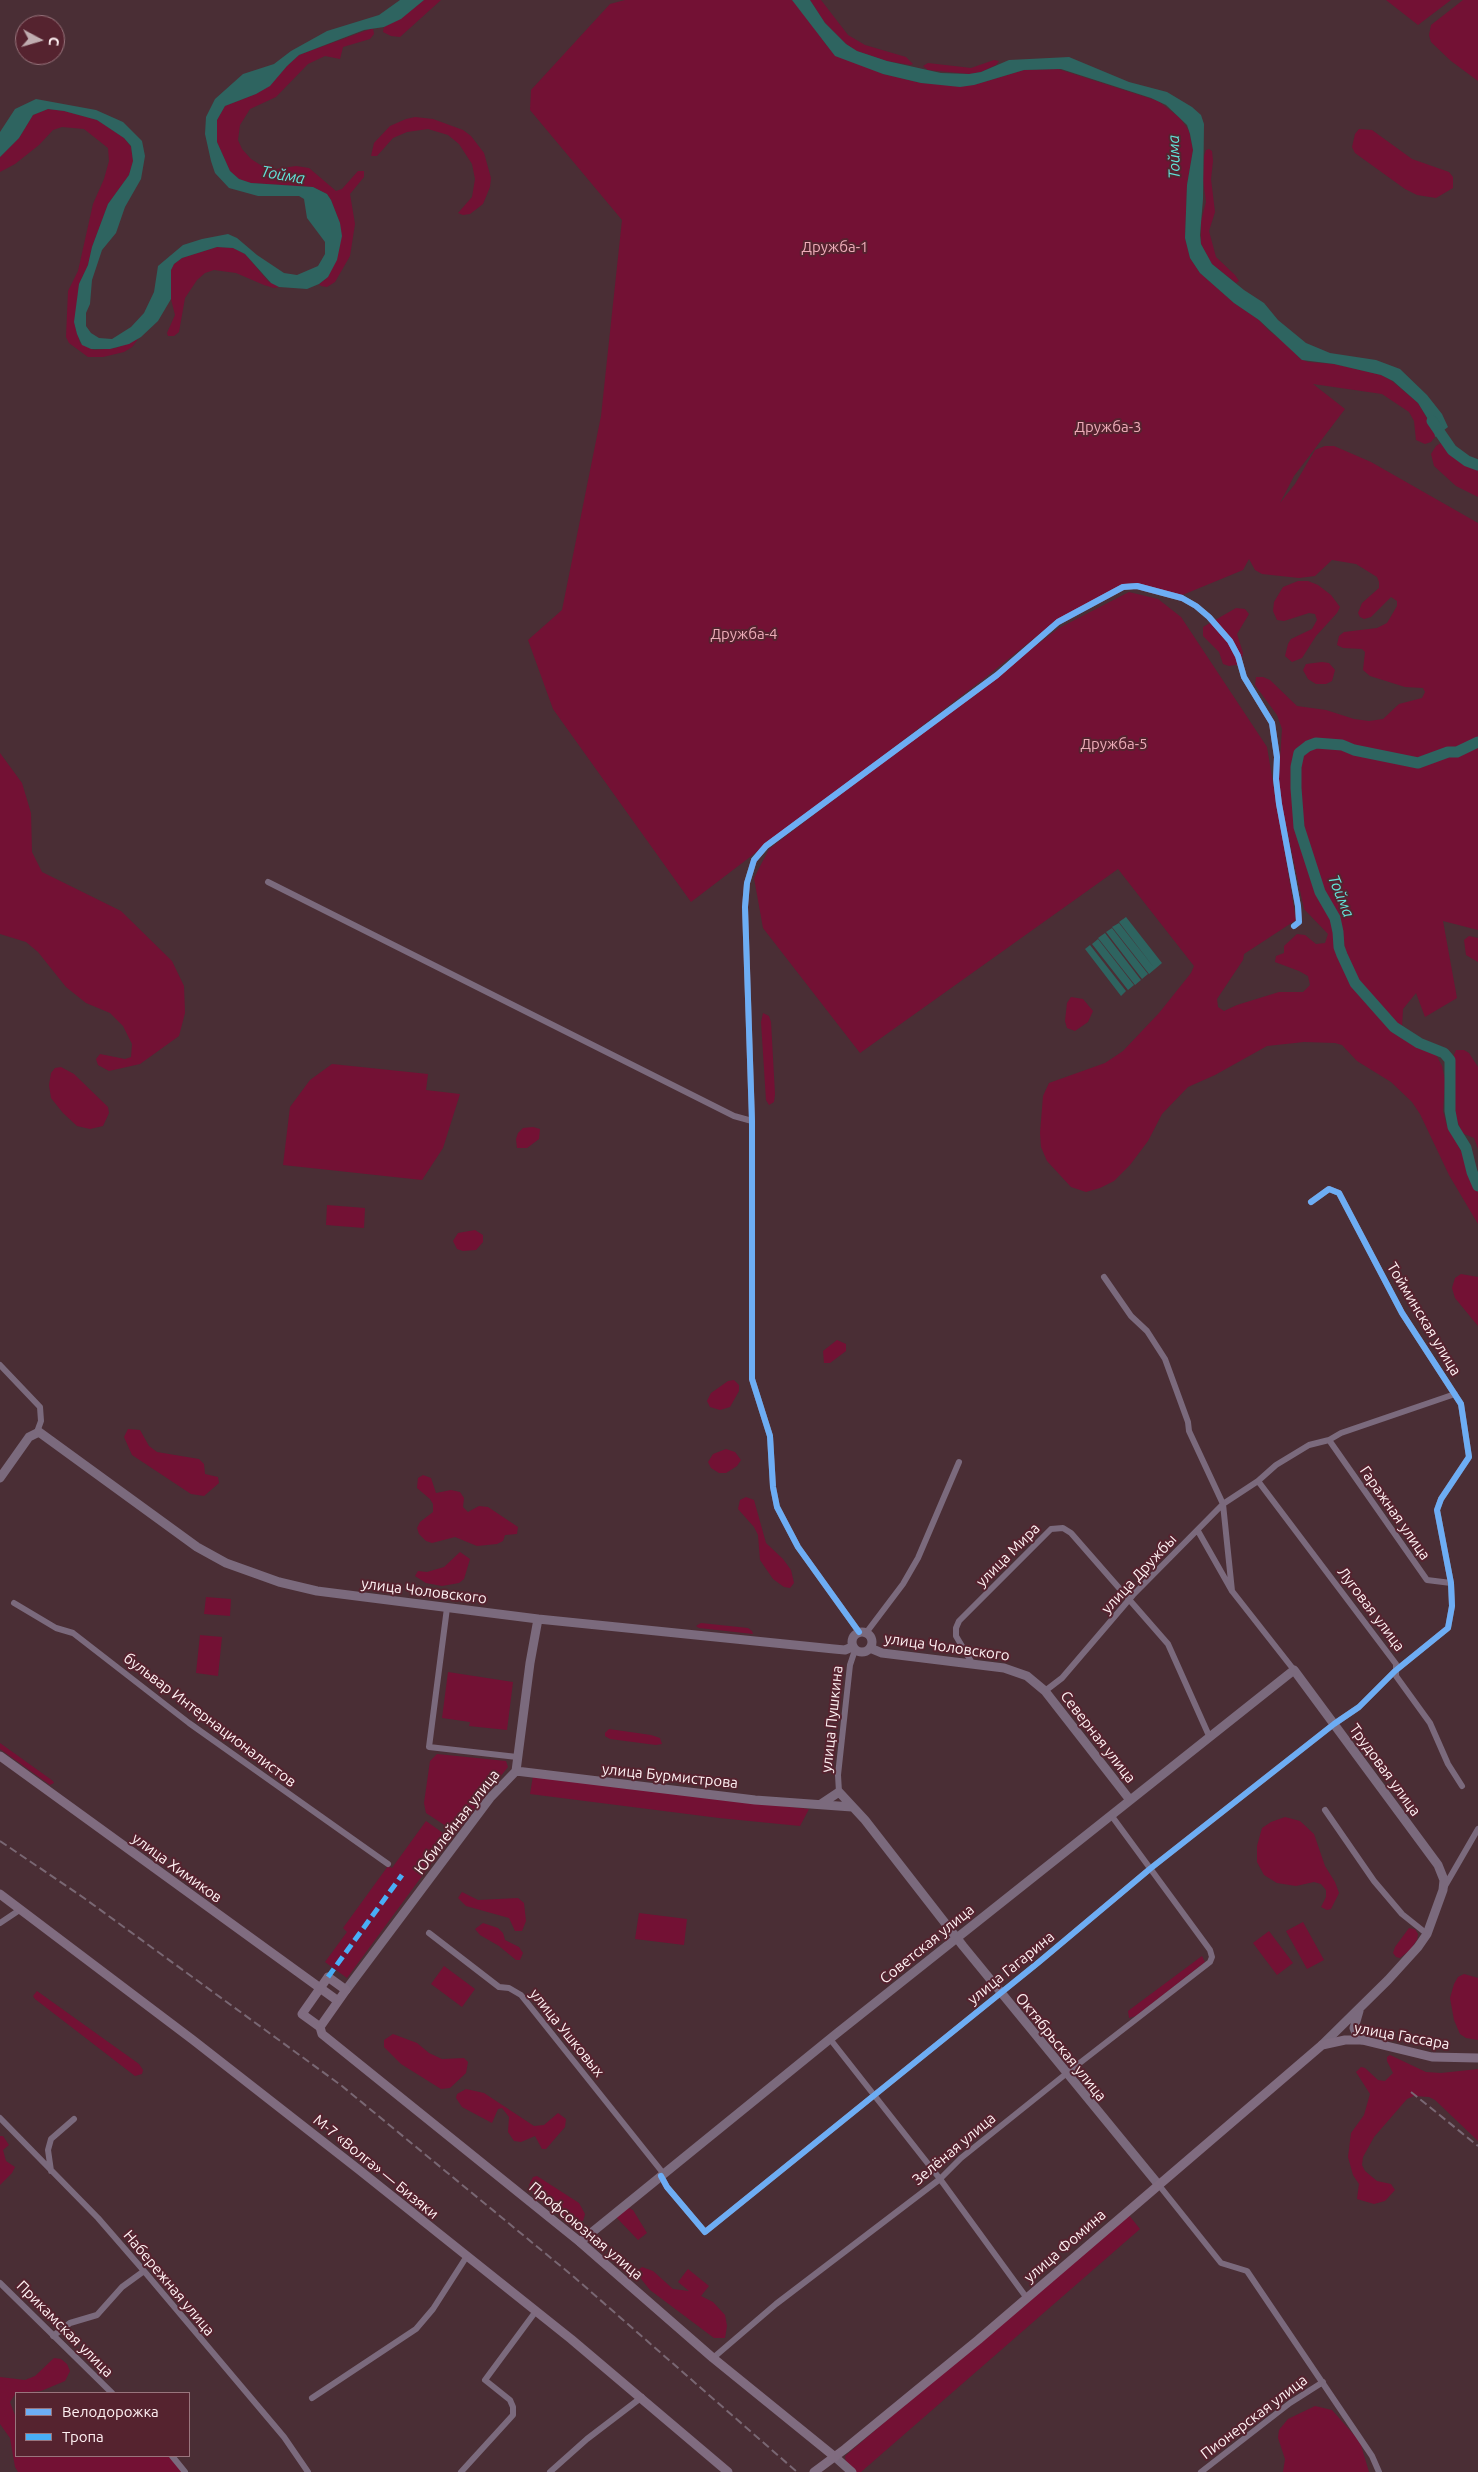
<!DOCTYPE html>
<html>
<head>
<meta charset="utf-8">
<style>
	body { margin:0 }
	#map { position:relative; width:1478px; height:2472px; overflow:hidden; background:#4a2e35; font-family:Ubuntu,sans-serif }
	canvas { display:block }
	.legend { position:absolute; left:15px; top:2392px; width:175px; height:65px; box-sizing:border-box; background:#55232f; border:1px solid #99757d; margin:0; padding:6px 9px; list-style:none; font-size:15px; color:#fff1f3 }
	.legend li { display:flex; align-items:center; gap:10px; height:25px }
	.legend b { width:25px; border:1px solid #99757d }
	.north { position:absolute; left:15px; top:15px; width:50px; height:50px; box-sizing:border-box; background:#55232f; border:1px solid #99757d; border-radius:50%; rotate:96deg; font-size:14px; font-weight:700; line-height:20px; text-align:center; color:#fff1f3 }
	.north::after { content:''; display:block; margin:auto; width:18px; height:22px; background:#c0adb0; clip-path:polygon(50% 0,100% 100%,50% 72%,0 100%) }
</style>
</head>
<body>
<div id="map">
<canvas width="1478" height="2472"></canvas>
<ul class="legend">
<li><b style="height:6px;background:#6dadf4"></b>Велодорожка</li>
<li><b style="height:6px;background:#49aef6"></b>Тропа</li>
</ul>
<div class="north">С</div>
</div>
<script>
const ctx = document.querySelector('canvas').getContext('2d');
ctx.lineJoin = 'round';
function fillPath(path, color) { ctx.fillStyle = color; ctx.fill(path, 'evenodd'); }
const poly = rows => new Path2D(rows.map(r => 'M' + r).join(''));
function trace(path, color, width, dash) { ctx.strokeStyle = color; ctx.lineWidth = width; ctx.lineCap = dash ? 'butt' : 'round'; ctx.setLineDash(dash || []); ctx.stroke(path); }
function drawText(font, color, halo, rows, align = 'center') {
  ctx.font = font + ' Ubuntu,sans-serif'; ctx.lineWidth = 4; ctx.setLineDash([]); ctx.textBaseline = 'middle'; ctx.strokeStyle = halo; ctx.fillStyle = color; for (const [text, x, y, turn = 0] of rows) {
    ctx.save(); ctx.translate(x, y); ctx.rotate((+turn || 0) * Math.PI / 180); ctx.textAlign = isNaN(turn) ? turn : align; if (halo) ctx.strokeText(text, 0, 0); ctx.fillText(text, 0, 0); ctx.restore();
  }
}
fillPath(poly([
	[424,0,441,0,400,37,391,36,383,32,384,27,401,18],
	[625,0,792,0,801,9,827,46,883,74,921,83,974,85,1024,70,1058,69,1158,101,1180,118,1189,131,1193,150,1187,185,1185,238,1190,258,1200,273,1234,303,1259,320,1268,330,1291,347,1299,358,1308,362,1334,364,1381,375,1392,381,1418,403,1435,432,1435,437,1431,442,1425,444,1416,440,1414,421,1409,412,1382,394,1313,384,1345,409,1294,476,1280,503,1295,484,1315,450,1325,446,1334,446,1371,462,1478,523,1478,930,1443,921,1457,998,1425,1017,1416,993,1403,1009,1402,1027,1433,1049,1442,1066,1445,1080,1443,1111,1447,1126,1478,1181,1478,1224,1449,1175,1420,1114,1412,1102,1391,1082,1357,1061,1342,1045,1335,1043,1304,1042,1267,1046,1215,1075,1188,1087,1162,1114,1148,1141,1130,1165,1114,1181,1100,1188,1086,1192,1071,1187,1047,1161,1041,1147,1040,1133,1043,1096,1049,1083,1105,1063,1123,1051,1159,1013,1191,973,1194,966,1118,869,860,1053,763,928,754,878,769,849,1059,628,1129,592,1158,599,1181,617,1267,747,1296,920,1244,954,1243,960,1217,999,1218,1007,1224,1011,1237,1005,1279,992,1303,992,1310,985,1308,976,1299,971,1275,962,1276,956,1284,953,1284,946,1297,934,1305,935,1316,944,1325,943,1328,934,1304,909,1278,788,1282,729,1277,715,1255,685,1256,677,1263,677,1270,680,1297,706,1326,710,1354,719,1369,721,1383,719,1399,704,1422,698,1425,692,1423,688,1405,687,1370,676,1363,670,1365,652,1362,649,1343,648,1337,645,1339,636,1344,632,1377,628,1387,623,1397,606,1397,601,1391,597,1371,617,1364,619,1360,617,1358,613,1362,603,1379,588,1379,582,1377,577,1356,564,1332,560,1315,576,1299,578,1262,574,1255,570,1249,559,1243,570,1180,596,1131,583,1048,627,986,677,691,902,553,709,528,640,562,610,601,416,622,220,530,110,531,90,610,4],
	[810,0,821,0,848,35,865,45,906,57,913,64,910,65,887,61,857,51,846,44,825,23],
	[1386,0,1451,0,1418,25],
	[1463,0,1478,0,1478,81,1451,61,1431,42,1429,35,1431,25],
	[373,28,374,34,370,39,343,47,340,59,325,56,308,64,276,97,250,109,240,125,238,140,242,149,251,159,262,166,276,169,296,166,309,168,336,191,342,189,358,171,364,171,364,177,350,194,355,224,350,256,335,282,327,287,321,286,319,284,328,277,340,247,340,223,331,200,327,194,313,187,251,183,239,179,230,171,217,142,216,122,225,106,256,94,269,86,287,66,299,55],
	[994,60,999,61,996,65,981,72,969,74,928,70,923,66,928,63,971,68],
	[48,109,64,111,97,120,124,138,131,147,133,161,129,175,108,204,92,247,88,265,79,284,75,325,80,343,94,350,116,348,138,339,132,347,124,352,103,357,88,357,69,343,66,337,68,291,78,271,93,204,104,179,109,161,108,148,84,129,62,127,53,130,39,145,15,164,0,172,0,157,19,138,33,115],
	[415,117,433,119,463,130,471,136,484,153,491,178,490,187,483,204,470,214,463,215,458,213,472,197,475,179,472,164,459,144,448,135,428,129,407,132,393,138,377,156,371,156,374,143,390,126,406,119],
	[1359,129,1372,130,1412,159,1449,172,1453,177,1453,188,1436,198,1417,195,1405,189,1355,153,1352,147,1355,134],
	[1209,149,1212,151,1213,161,1211,179,1215,212,1209,231,1216,257,1235,275,1239,281,1236,283,1212,264,1201,244,1201,221,1206,202,1203,180,1204,156,1206,150],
	[217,247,233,248,245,254,268,281,279,287,274,288,264,285,236,273,214,270,205,273,197,280,185,298,179,332,174,336,168,336,167,333,175,315,171,299,171,270,174,264,182,258],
	[1441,443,1464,461,1478,467,1478,497,1456,486,1434,466,1431,454,1436,446],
	[1298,581,1308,581,1318,585,1331,595,1340,607,1337,613,1316,636,1302,658,1292,662,1285,656,1288,644,1291,639,1312,629,1317,620,1315,614,1309,613,1284,621,1277,620,1273,611,1274,602,1283,587],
	[1236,608,1245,609,1249,614,1237,634,1243,653,1241,664,1229,666,1223,664,1219,652,1203,636,1203,627],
	[1322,662,1329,663,1335,670,1332,681,1326,684,1316,684,1308,679,1303,670,1306,664],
	[0,753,22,783,31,813,32,852,42,872,121,911,172,961,184,986,185,1013,179,1036,140,1064,109,1071,98,1065,96,1059,100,1054,125,1059,131,1057,132,1044,123,1026,110,1013,86,1003,66,987,38,952,26,942,0,934],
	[1469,936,1478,938,1478,962,1466,955,1464,940],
	[1071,997,1083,999,1093,1011,1088,1022,1075,1031,1067,1028,1065,1021,1067,1003],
	[763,1013,769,1016,771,1022,775,1094,774,1102,769,1105,766,1100,761,1022],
	[1456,1050,1464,1050,1469,1053,1478,1067,1478,1149,1474,1138,1462,1133,1455,1115,1451,1086,1454,1055],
	[332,1064,428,1074,426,1090,460,1094,443,1148,422,1180,283,1165,290,1107,310,1080],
	[61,1067,74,1074,108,1107,109,1113,103,1126,90,1129,77,1126,63,1113,51,1098,49,1085,51,1073,55,1068],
	[533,1127,540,1129,539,1139,527,1148,517,1148,516,1139,518,1133,523,1128],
	[327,1205,365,1208,364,1228,326,1225],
	[475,1230,483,1235,483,1242,476,1250,463,1251,457,1249,453,1241,458,1233],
	[1461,1274,1478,1277,1478,1326,1455,1298,1452,1288,1455,1278],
	[837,1340,846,1344,846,1351,830,1363,824,1363,823,1351],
	[734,1380,739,1385,739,1391,730,1407,720,1410,710,1407,707,1401,711,1393,728,1381],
	[128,1429,140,1430,149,1446,157,1452,199,1459,204,1464,205,1474,218,1477,219,1483,204,1496,191,1494,132,1455,124,1437],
	[726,1449,735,1452,741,1460,737,1466,726,1473,719,1473,711,1468,708,1462,713,1454],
	[423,1475,431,1478,436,1493,451,1490,460,1492,464,1498,463,1507,468,1512,479,1506,488,1507,518,1527,517,1534,505,1535,503,1541,497,1544,477,1546,455,1537,432,1543,426,1541,419,1534,417,1528,420,1522,433,1512,433,1504,430,1499,417,1488,418,1478],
	[746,1497,754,1500,766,1543,783,1559,791,1570,794,1583,790,1588,784,1587,773,1579,760,1560,758,1535,754,1527,738,1509,740,1500],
	[460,1552,470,1559,464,1579,459,1583,442,1586,426,1583,415,1576,418,1571,427,1572,444,1567],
	[206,1597,231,1599,230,1616,204,1614],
	[701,1623,748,1628,752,1631,753,1634,699,1628,696,1626],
	[200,1635,222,1637,218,1676,196,1673],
	[448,1672,513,1682,507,1730,469,1726,470,1722,442,1718],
	[609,1729,651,1735,660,1738,662,1744,656,1745,610,1739,605,1736,605,1733],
	[0,1743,53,1781,54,1783,50,1785,0,1749],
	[437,1754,506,1761,508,1767,457,1831,452,1830,426,1813,424,1803,430,1761],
	[533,1776,809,1809,800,1826,719,1818,530,1794],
	[1285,1817,1300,1821,1314,1834,1325,1866,1335,1882,1339,1893,1331,1909,1327,1910,1321,1907,1326,1897,1326,1890,1321,1884,1314,1882,1296,1886,1277,1883,1264,1875,1257,1862,1257,1846,1262,1828,1271,1822],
	[426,1821,450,1838,347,1978,325,1962,347,1932,343,1928,388,1866,392,1868],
	[462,1892,478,1900,518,1898,524,1903,526,1921,522,1931,515,1931,509,1918,466,1906,458,1898],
	[639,1913,687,1919,684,1945,635,1939],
	[1303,1922,1324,1960,1307,1969,1286,1931],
	[483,1923,498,1928,503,1933,505,1940,519,1947,523,1953,520,1960,516,1960,499,1946,480,1935,475,1929],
	[1409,1928,1415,1929,1418,1934,1417,1940,1410,1950,1400,1958,1396,1957,1393,1953,1395,1947],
	[1269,1931,1293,1963,1277,1975,1253,1943],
	[1202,1956,1205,1962,1136,2016,1129,2018,1128,2011],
	[444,1966,475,1989,462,2007,431,1984],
	[1464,1974,1478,1978,1478,2040,1466,2038,1460,2034,1454,2020,1450,1998,1454,1984,1458,1977],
	[37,1991,139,2064,143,2070,142,2074,135,2076,35,1999,33,1996],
	[393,2034,417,2043,429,2053,442,2059,464,2058,468,2062,466,2073,450,2088,441,2089,401,2064,384,2047,384,2040],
	[1390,2055,1426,2072,1441,2073,1478,2069,1478,2141,1435,2100,1429,2097,1414,2096,1407,2099,1374,2137,1363,2157,1362,2165,1365,2171,1377,2181,1391,2184,1395,2190,1385,2201,1374,2204,1357,2199,1359,2184,1353,2175,1348,2157,1351,2133,1364,2115,1370,2094,1356,2072,1361,2067,1365,2068,1378,2080,1385,2081,1393,2073,1387,2061,1387,2057],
	[466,2089,484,2093,534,2126,544,2125,558,2113,566,2119,565,2127,546,2149,542,2149,535,2136,521,2142,514,2141,508,2132,509,2117,502,2108,498,2109,492,2123,462,2107,456,2098,457,2094],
	[0,2136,3,2136,9,2145,3,2150,6,2161,15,2167,12,2173,0,2185],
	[537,2176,579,2203,585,2214,583,2221,570,2222,531,2189,529,2185,533,2177],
	[627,2207,633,2210,647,2233,638,2240,616,2217],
	[1128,2214,1140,2229,861,2472,856,2472,846,2463,845,2456],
	[642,2267,653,2271,673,2289,689,2291,678,2282,688,2269,709,2286,701,2296,713,2302,725,2315,727,2326,725,2338,714,2338,650,2290,638,2275,637,2271],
	[54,2358,61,2359,67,2364,70,2371,65,2381,41,2391,16,2393,10,2402,16,2418,16,2456,168,2456,184,2472,18,2472,15,2467,10,2438,0,2424,0,2377,25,2380,35,2376],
	[1315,2406,1332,2410,1355,2436,1361,2445,1369,2472,1283,2472,1285,2459,1278,2438,1279,2430,1288,2419]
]), '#731134');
fillPath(poly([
	[400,0,424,0,401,19,384,27,364,30,299,55,287,66,270,86,256,94,225,106,217,120,217,142,230,171,239,179,251,183,313,187,327,194,331,200,340,223,342,236,337,260,328,277,319,284,307,289,279,287,271,283,245,254,233,248,217,247,182,258,174,264,171,270,171,299,158,321,141,337,129,344,110,349,91,349,82,345,77,334,74,322,79,284,88,265,92,247,108,204,129,175,133,161,131,146,124,138,97,120,64,111,48,109,33,115,19,138,0,157,0,132,15,109,36,99,96,110,123,122,142,141,145,156,141,179,125,207,116,233,102,250,92,280,90,304,86,313,86,326,91,333,99,338,112,339,131,327,144,313,154,292,158,266,183,245,202,239,228,234,237,238,257,255,284,273,297,275,318,266,325,254,325,242,307,218,304,199,299,196,258,196,229,188,215,173,211,161,205,134,206,117,215,99,243,74,274,64,291,51,327,31,379,15],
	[792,0,810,0,825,23,846,44,857,51,887,61,941,73,969,74,981,72,1009,60,1069,57,1129,82,1167,92,1192,107,1201,115,1204,124,1203,199,1200,235,1201,244,1212,264,1244,290,1264,303,1278,320,1306,343,1330,353,1376,360,1400,369,1427,395,1442,414,1448,427,1435,437,1434,429,1418,403,1393,381,1381,375,1334,364,1302,360,1259,320,1234,303,1200,273,1190,258,1185,238,1187,185,1193,150,1190,134,1187,125,1166,105,1151,98,1061,69,1024,70,974,85,960,87,921,83,883,74,835,56],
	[1126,917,1162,963,1155,969,1119,922],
	[1119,923,1155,969,1149,974,1112,927],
	[1112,928,1148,974,1142,979,1106,932],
	[1105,933,1141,980,1135,985,1098,938],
	[1098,939,1134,985,1128,990,1092,944],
	[1090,945,1126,991,1121,996,1085,949]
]), '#2e6460');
trace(poly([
	[1432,421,1452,450,1467,461,1478,465],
	[1478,742,1457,752,1448,752,1418,763,1354,750,1342,745,1316,743,1308,746,1299,753,1296,767,1296,788,1299,827,1320,892,1335,918,1338,932,1339,947,1342,955,1355,983,1394,1027,1419,1043,1444,1053,1450,1060,1450,1111,1453,1127,1466,1148,1472,1172,1478,1186]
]), '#2e6460', 11);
trace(poly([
	[268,882,734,1116,752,1121],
	[1104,1277,1131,1316,1147,1331,1165,1359,1188,1422,1189,1431,1223,1504,1232,1591],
	[0,1365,40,1407,41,1421,37,1432],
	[1329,1440,1427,1580,1451,1583],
	[1258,1481,1396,1664,1396,1676,1430,1723,1448,1764,1462,1786],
	[1198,1531,1232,1591,1294,1670],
	[14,1603,56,1628,73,1633,189,1723,388,1864],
	[447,1608,429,1747,517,1757],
	[859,1632,798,1547,777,1507,773,1487,770,1436,752,1379,752,1121,745,907,747,883,754,860,766,846,997,675,1058,622,1123,587,1137,586,1182,598,1196,606,1209,617,1230,641,1238,656,1244,677,1272,723,1277,757,1276,779,1279,804,1298,906,1299,922,1294,926],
	[866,1633,903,1584,918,1558,959,1462],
	[972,1663,956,1636,956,1628,959,1621,1051,1529,1063,1528,1071,1533,1168,1644,1210,1738],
	[1045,1691,1062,1678,1133,1595,1223,1504,1258,1481,1276,1465,1309,1445,1329,1440,1341,1433,1455,1394],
	[839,1792,838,1775,850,1665,855,1650],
	[1325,1810,1374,1881,1402,1914,1427,1934],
	[1445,1886,1478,1829],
	[0,1923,21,1909],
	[429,1933,499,1987,509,1988,521,1995,663,2173],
	[830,2039,940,2179,1026,2297],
	[0,2118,98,2218,144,2271,284,2437,308,2472],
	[51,2171,48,2150,51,2139,74,2119],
	[661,2176,667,2187,705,2232,1039,1962,1151,1868,1334,1724,1359,1707,1395,1671,1448,1628,1452,1606,1451,1583,1437,1510,1441,1499,1469,1457,1461,1404,1402,1313,1339,1193,1329,1189,1311,1202],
	[1158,2184,1221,2263,1247,2271,1372,2456,1379,2472],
	[0,2283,112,2393],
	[53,2336,70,2323,97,2315,122,2287,144,2271],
	[713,2358,776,2304,940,2179,961,2158,1072,2069,1210,1962,1212,1957,1210,1950,1111,1815],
	[312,2398,416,2329,433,2309,467,2256],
	[172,2456,185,2472],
	[461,2472,513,2415,513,2407,510,2400,485,2380,536,2311],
	[550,2472,587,2439,642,2397],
	[1201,2472,1290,2403,1323,2382]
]), '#7b6a7d', 6);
trace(poly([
	[0,1478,29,1437,39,1432,197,1547,226,1563,279,1582,317,1591,538,1619,834,1649,845,1650,852,1647],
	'852 1642a10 10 0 1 1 20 0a10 10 0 1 1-20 0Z',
	[870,1648,882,1653,1004,1668,1027,1676,1045,1691,1130,1800],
	[516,1771,755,1800,852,1807],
	[821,1804,839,1792,865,1820,963,1946,1158,2184],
	[346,1990,490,1798,516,1771,530,1663,538,1619],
	[1359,2011,1354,2028,1356,2033,1362,2040],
	[580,2242,836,2034,1294,1670,1438,1865,1444,1880,1443,1890,1427,1934,1418,1947,1388,1980,1322,2045],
	[835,2457,852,2472]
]), '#7b6a7d', 9);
trace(poly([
	[0,1756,338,2001],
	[0,1894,193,2040,358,2169,571,2339,728,2472],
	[328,1977,346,1990,320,2027,302,2014,328,1977],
	[320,2027,322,2034,580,2242,713,2358,835,2457],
	[814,2472,845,2449,978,2340,1322,2045,1345,2040,1362,2040,1432,2057,1478,2058]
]), '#806c80', 9);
trace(poly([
	[0,1841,84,1898,342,2086,574,2277,797,2472],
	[1411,2092,1478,2146]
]), '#796773', 2, [8, 4]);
trace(poly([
	[328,1977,402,1875]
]), '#49aef6', 5, [10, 5]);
trace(poly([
	[859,1632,798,1547,777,1507,773,1487,770,1436,752,1379,752,1121,745,907,747,883,754,860,766,846,997,675,1058,622,1123,587,1137,586,1182,598,1196,606,1209,617,1230,641,1238,656,1244,677,1272,723,1277,757,1276,779,1279,804,1298,906,1299,922,1294,926],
	[661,2176,667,2187,705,2232,1039,1962,1151,1868,1334,1724,1359,1707,1395,1671,1448,1628,1452,1606,1451,1583,1437,1510,1441,1499,1469,1457,1461,1404,1402,1313,1339,1193,1329,1189,1311,1202]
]), '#6dadf4', 6);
drawText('15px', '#edacb8', '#55232f', [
	["Дружба-1",835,247],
	["Дружба-3",1108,427],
	["Дружба-4",744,634],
	["Дружба-5",1114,744]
]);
drawText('15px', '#fff1f3', '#55232f', [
	["Тойминская улица",1424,1319,59],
	["Гаражная улица",1395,1513,55],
	["улица Мира",1008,1555,-45],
	["улица Дружбы",1139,1574,-47],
	["улица Чоловского",424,1591,7],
	["Луговая улица",1371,1609,53],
	["улица Чоловского",947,1647,8],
	["улица Пушкина",832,1719,-84],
	["бульвар Интернационалистов",210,1720,37],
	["Северная улица",1098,1737,52],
	["Трудовая улица",1385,1770,54],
	["улица Бурмистрова",670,1776,6],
	["Юбилейная улица",457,1822,-52],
	["улица Химиков",177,1868,36],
	["Советская улица",927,1944,-39],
	["улица Гагарина",1011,1968,-39],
	["улица Ушковых",567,2033,51],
	["улица Гассара",1402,2036,10],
	["Октябрьская улица",1061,2047,51],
	["Зелёная улица",954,2149,-40],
	["М-7 «Волга» — Бизяки",376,2167,39],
	["Профсоюзная улица",586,2231,40],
	["улица Фомина",1065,2246,-41],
	["Набережная улица",169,2283,50],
	["Прикамская улица",65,2329,45],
	["Пионерская улица",1254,2417,-37]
]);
drawText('italic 16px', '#62e2d7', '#55232f', [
	["Тойма",1174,157,-91],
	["Тойма",283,175,10],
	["Тойма",1341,896,68]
]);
</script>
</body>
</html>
